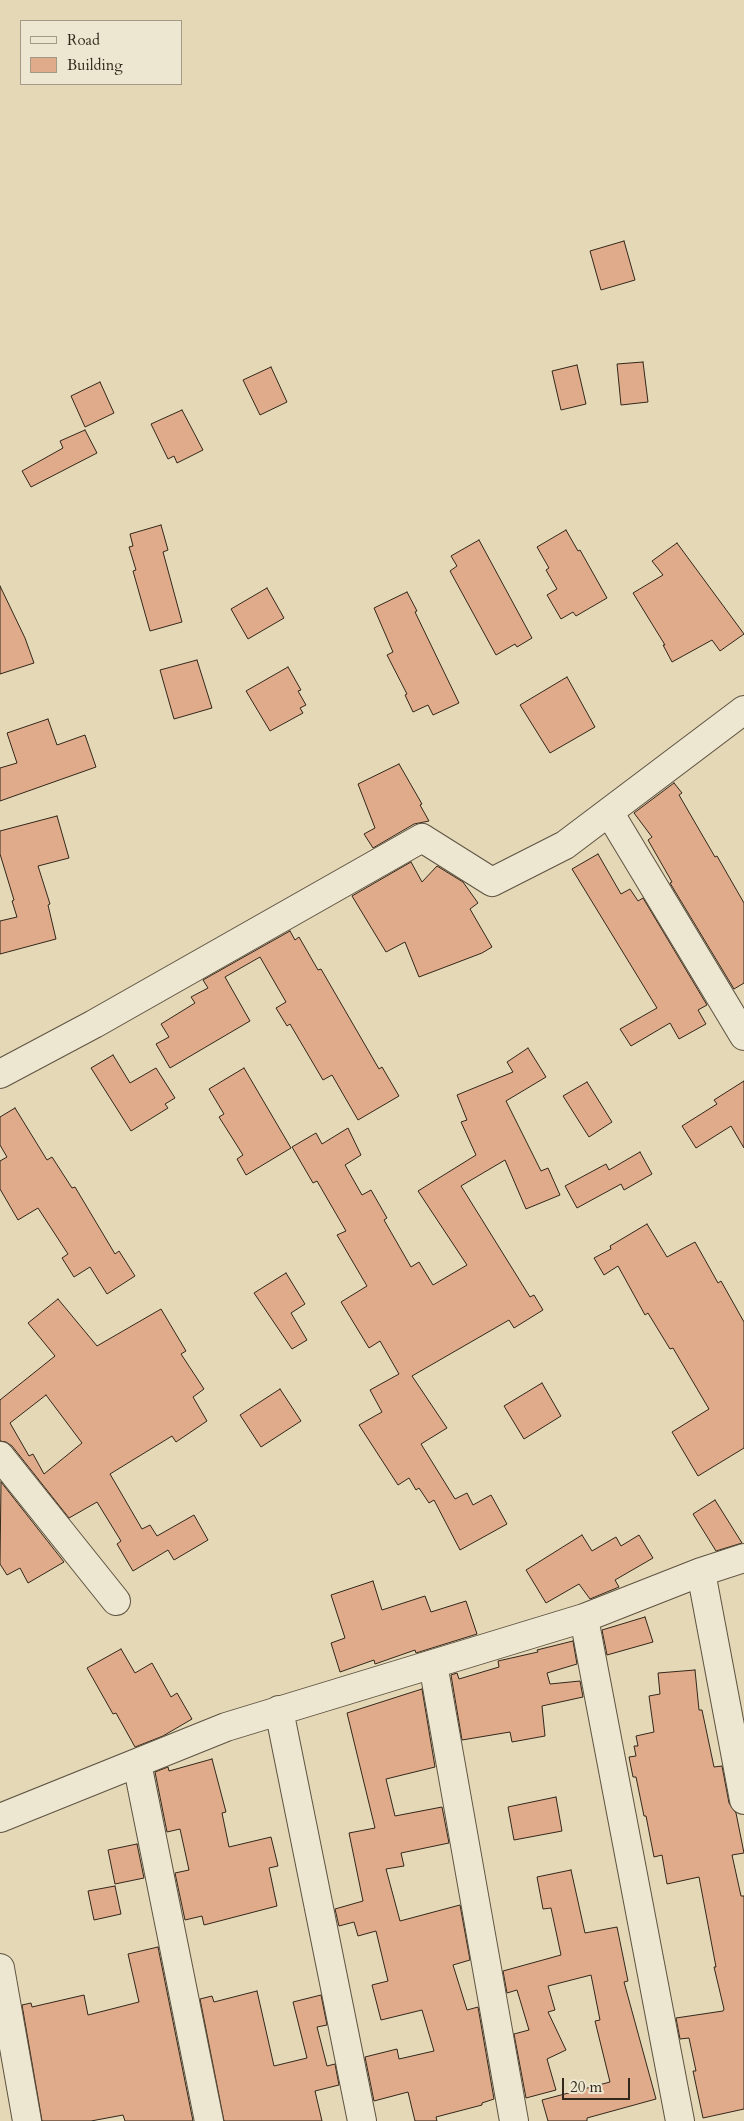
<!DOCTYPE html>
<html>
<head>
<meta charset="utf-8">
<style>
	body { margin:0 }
	#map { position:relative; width:744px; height:2121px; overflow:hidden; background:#e4d8b7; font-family:Cardo,serif }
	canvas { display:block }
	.legend { position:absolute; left:20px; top:20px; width:162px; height:65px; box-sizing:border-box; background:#ede6d0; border:1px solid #a29a87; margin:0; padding:6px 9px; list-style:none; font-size:15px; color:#32271a }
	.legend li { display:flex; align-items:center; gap:10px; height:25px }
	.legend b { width:25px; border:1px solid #a29a87 }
	.scale { position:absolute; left:562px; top:2078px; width:68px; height:22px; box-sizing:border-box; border:2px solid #32271a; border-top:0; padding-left:6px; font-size:15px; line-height:18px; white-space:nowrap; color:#32271a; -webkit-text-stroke:4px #ede6d0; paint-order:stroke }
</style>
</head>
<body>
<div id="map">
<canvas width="744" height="2121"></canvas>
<ul class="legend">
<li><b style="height:6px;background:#ede6d0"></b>Road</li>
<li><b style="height:14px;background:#e0ab8a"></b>Building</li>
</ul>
<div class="scale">20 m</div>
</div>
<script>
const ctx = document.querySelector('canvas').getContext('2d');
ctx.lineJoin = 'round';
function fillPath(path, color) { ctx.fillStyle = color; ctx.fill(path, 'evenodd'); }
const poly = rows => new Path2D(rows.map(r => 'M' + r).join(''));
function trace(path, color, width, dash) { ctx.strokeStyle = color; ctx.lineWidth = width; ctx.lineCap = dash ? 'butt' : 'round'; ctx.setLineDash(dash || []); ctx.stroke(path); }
const building = poly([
	[624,241,635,280,601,290,590,251,624,241],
	[643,362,648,402,621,405,617,364,643,362],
	[577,365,586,404,561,410,552,371,577,365],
	[271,367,287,402,260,415,243,380,271,367],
	[100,382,114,413,85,427,71,396,100,382],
	[182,410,203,450,177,463,174,456,168,459,151,424,182,410],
	[85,430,97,453,31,487,22,471,63,448,60,441,85,430],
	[161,525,168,550,163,552,182,622,150,631,133,571,136,570,129,547,133,546,130,534,161,525],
	[566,530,578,551,580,550,607,598,576,616,573,612,561,619,547,595,557,589,546,570,549,568,537,547,566,530],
	[479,540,532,638,517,647,515,644,496,655,450,571,457,566,451,556,479,540],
	[677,543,744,634,720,651,712,640,672,662,663,645,665,645,633,593,663,575,652,561,677,543],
	[0,586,25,638,34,663,0,674,0,586],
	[267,588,284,618,248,639,231,609,267,588],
	[407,592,417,611,415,612,459,703,433,715,428,705,413,712,405,695,407,694,387,655,393,652,374,608,407,592],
	[197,660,212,708,174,719,160,670,197,660],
	[288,667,301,690,298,691,306,705,300,708,303,713,270,731,246,691,288,667],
	[567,677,595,727,550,753,520,705,567,677],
	[48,719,57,745,85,735,96,767,0,801,0,768,17,763,7,733,48,719],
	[399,764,422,804,420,805,429,821,414,824,373,848,364,834,375,828,358,784,399,764],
	[674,783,682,793,679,795,715,857,717,856,744,903,744,983,734,989,670,883,672,882,648,840,652,837,634,813,674,783],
	[57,816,69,858,38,866,50,904,48,905,56,939,0,954,0,921,17,917,12,901,14,900,0,854,0,831,57,816],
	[598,854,621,894,630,889,638,901,643,898,707,1005,698,1010,706,1024,679,1039,670,1023,631,1046,620,1029,657,1008,572,869,598,854],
	[411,862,422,882,437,866,463,882,478,903,470,909,492,947,482,953,419,977,405,942,386,952,352,896,411,862],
	[290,931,295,940,299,937,318,970,321,969,379,1069,382,1067,399,1096,358,1120,332,1075,323,1080,290,1024,287,1026,276,1008,286,1002,260,957,225,977,250,1021,170,1068,156,1044,169,1037,161,1024,195,1003,191,997,208,988,203,980,290,931],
	[528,1048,546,1077,506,1101,541,1171,548,1168,560,1195,526,1209,505,1160,461,1186,530,1297,534,1295,543,1310,514,1328,509,1320,412,1376,447,1428,421,1444,455,1499,467,1493,473,1505,491,1495,507,1524,460,1550,434,1500,429,1503,419,1488,416,1490,409,1478,398,1485,359,1425,382,1412,370,1390,399,1374,380,1341,369,1348,341,1302,367,1286,337,1235,346,1231,317,1181,313,1183,292,1147,316,1133,322,1144,348,1128,361,1155,345,1165,362,1195,371,1190,387,1218,384,1220,411,1267,419,1262,433,1285,467,1265,418,1191,476,1155,461,1122,467,1120,457,1095,513,1072,507,1062,528,1048],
	[113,1055,130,1083,156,1068,175,1098,165,1104,168,1108,131,1131,91,1068,113,1055],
	[244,1068,291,1148,246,1175,237,1159,243,1155,219,1117,224,1114,209,1089,244,1068],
	[744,1081,744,1148,731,1126,696,1148,682,1126,717,1104,714,1100,744,1081],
	[587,1082,612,1122,589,1137,563,1096,587,1082],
	[15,1108,47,1160,52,1157,72,1188,75,1187,115,1254,119,1251,135,1276,107,1294,90,1267,74,1277,62,1258,68,1254,38,1208,18,1220,0,1189,0,1161,7,1157,0,1145,0,1117,15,1108],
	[640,1152,652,1174,624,1190,621,1184,577,1208,565,1186,606,1164,609,1170,640,1152],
	[647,1224,667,1257,695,1242,718,1283,721,1281,744,1322,744,1448,698,1476,672,1432,709,1409,673,1348,670,1349,648,1313,645,1315,618,1266,604,1275,594,1258,611,1249,610,1246,647,1224],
	[286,1273,305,1304,291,1313,307,1340,292,1349,254,1293,286,1273],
	[58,1299,97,1346,161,1309,186,1351,181,1354,204,1389,193,1397,207,1421,176,1442,172,1436,110,1474,142,1529,150,1525,157,1536,194,1515,208,1540,174,1560,168,1550,133,1571,117,1544,121,1541,97,1502,69,1518,12,1446,6,1442,0,1441,0,1400,55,1356,28,1323,58,1299],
	[46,1395,82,1443,44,1474,33,1454,29,1456,10,1423,46,1395],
	[542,1383,561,1416,524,1439,504,1406,542,1383],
	[280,1389,301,1421,261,1447,240,1415,280,1389],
	[1,1482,64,1562,28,1583,20,1568,7,1575,0,1564,1,1482],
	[715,1500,742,1543,716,1551,693,1514,715,1500],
	[582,1535,592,1551,616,1537,621,1546,639,1535,653,1558,615,1580,619,1587,590,1599,579,1584,546,1603,526,1570,582,1535],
	[373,1581,382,1610,425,1596,431,1612,466,1601,477,1634,416,1653,415,1650,375,1664,374,1660,340,1672,331,1643,345,1638,331,1595,373,1581],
	[645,1617,653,1642,607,1655,602,1630,645,1617],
	[573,1641,577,1664,547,1673,550,1684,580,1681,583,1697,542,1706,545,1736,512,1742,510,1732,462,1740,451,1675,457,1673,459,1679,499,1667,498,1661,538,1652,537,1650,573,1641],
	[121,1649,135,1673,152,1663,171,1697,177,1693,192,1719,163,1736,135,1747,116,1713,113,1714,87,1668,121,1649],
	[695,1670,699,1710,702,1710,714,1767,722,1766,729,1803,736,1813,744,1853,732,1855,741,1896,744,1896,744,2109,703,2118,693,2071,696,2071,689,2038,680,2039,676,2018,723,2011,724,2009,714,1967,716,1967,699,1877,667,1884,662,1855,654,1857,646,1816,644,1816,636,1777,633,1777,629,1757,636,1756,634,1746,638,1746,636,1736,654,1732,649,1696,660,1694,658,1673,695,1670],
	[422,1689,435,1767,386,1779,395,1816,442,1807,449,1843,401,1853,404,1866,386,1869,400,1921,460,1905,470,1960,453,1965,467,2010,478,2007,494,2099,482,2103,482,2105,436,2117,437,2121,415,2121,408,2092,374,2101,365,2057,397,2049,399,2059,434,2051,422,2010,381,2020,372,1985,388,1981,376,1931,358,1936,354,1922,339,1926,335,1909,363,1901,349,1833,375,1828,347,1713,422,1689],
	[212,1759,226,1812,222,1813,229,1847,271,1837,278,1866,269,1868,277,1906,204,1925,202,1916,185,1920,175,1873,189,1870,180,1829,167,1832,155,1772,168,1767,169,1771,212,1759],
	[556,1797,562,1831,514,1840,508,1807,556,1797],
	[137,1844,144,1878,115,1884,108,1850,137,1844],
	[571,1870,585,1933,617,1927,628,1981,624,1982,656,2099,587,2118,587,2121,548,2121,542,2100,610,2082,595,2021,600,2020,591,1975,548,1986,555,2010,548,2012,566,2050,547,2059,556,2090,526,2098,514,2034,529,2030,517,1990,507,1993,503,1971,561,1955,551,1908,543,1909,537,1877,571,1870],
	[115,1886,121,1914,94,1920,88,1891,115,1886],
	[158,1947,193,2121,125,2121,123,2115,91,2121,42,2121,22,2005,31,2003,32,2007,84,1995,88,2015,139,2002,128,1954,158,1947],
	[257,1991,274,2066,307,2058,293,2002,321,1995,327,2025,317,2027,327,2066,335,2064,339,2085,315,2091,322,2121,224,2121,200,1999,212,1996,214,2002,257,1991]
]);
fillPath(building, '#e0ab8a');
trace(building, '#32271a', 1);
const minor = poly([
	[609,812,744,1036],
	[0,1074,94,1024,422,838,492,882,565,845,744,710],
	[0,1456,116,1601],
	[701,1572,744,1800],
	[584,1618,680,2121],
	[433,1664,514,2121],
	[279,1710,362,2121],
	[137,1763,209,2121],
	[0,1818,226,1727,584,1618,701,1572,744,1558],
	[0,1968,27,2121]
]);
trace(minor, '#5e5341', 30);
trace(minor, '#ede6d0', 28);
</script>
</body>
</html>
